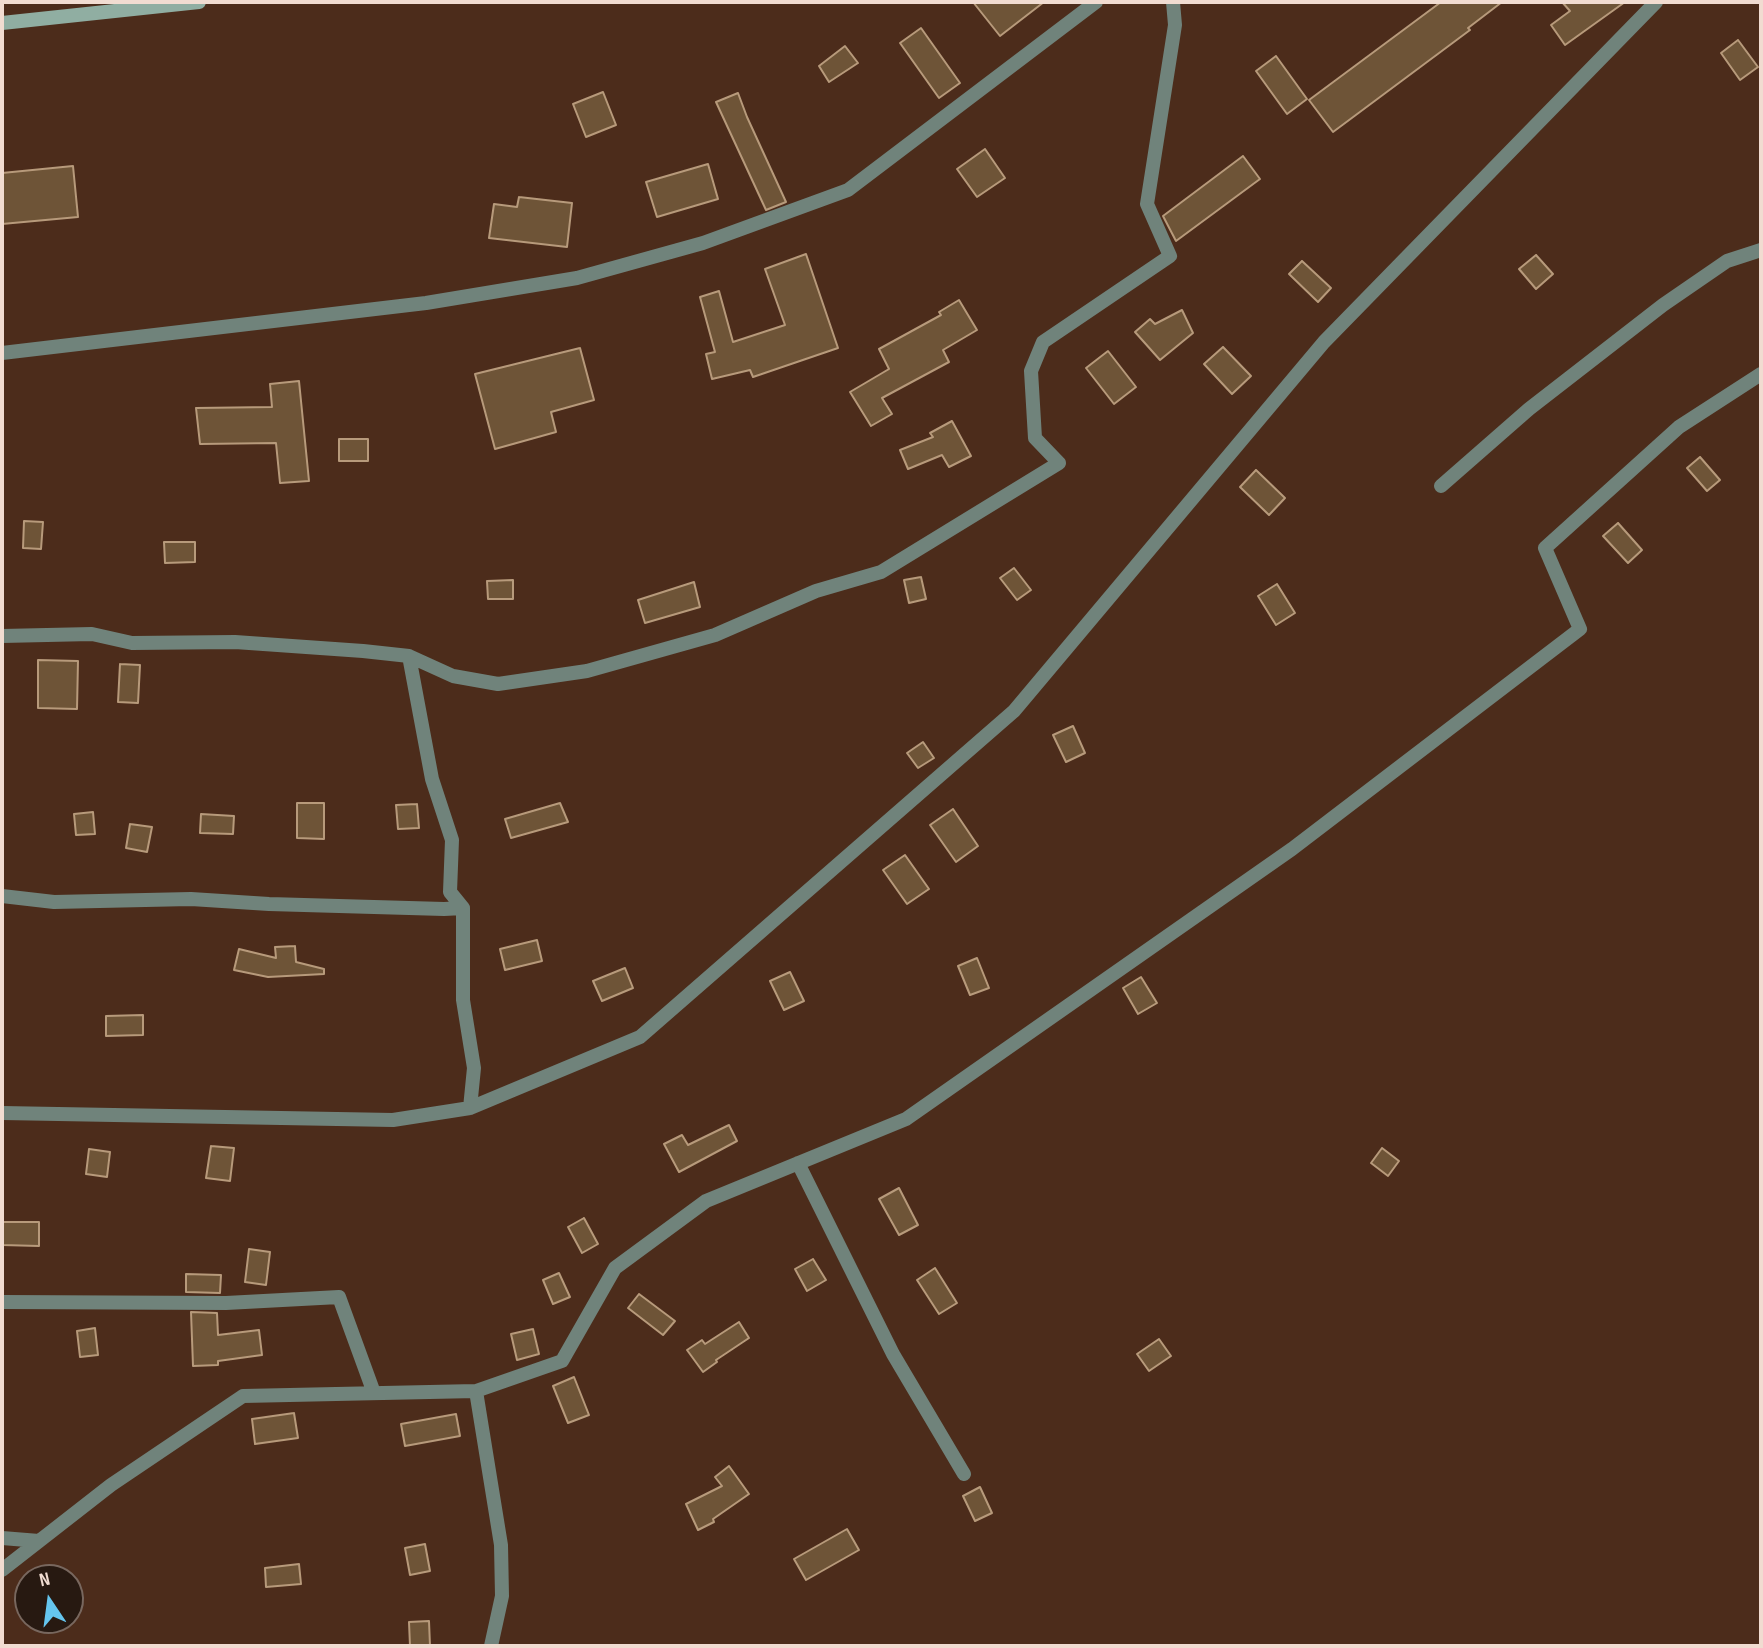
<!DOCTYPE html>
<html>
<head>
<meta charset="utf-8">
<style>
	body { margin:0 }
	#map { position:relative; width:1763px; height:1648px; overflow:hidden; background:#4c2c1b; font-family:"Sofia Sans Condensed",sans-serif }
	canvas { display:block }
	.frame { position:absolute; inset:0; border:4px solid #f1dcd1; pointer-events:none }
	.north { position:absolute; left:14px; top:1564px; width:70px; height:70px; box-sizing:border-box; background:#271911; border:2px solid #78675e; border-radius:50%; rotate:347deg; font-size:19px; font-weight:700; line-height:28px; text-align:center; color:#f1dcd1 }
	.north::after { content:''; display:block; margin:auto; width:24px; height:32px; background:#65c5ee; clip-path:polygon(50% 0,100% 100%,50% 72%,0 100%) }
</style>
</head>
<body>
<div id="map">
<canvas width="1763" height="1648"></canvas>
<div class="frame"></div>
<div class="north">N</div>
</div>
<script>
const ctx = document.querySelector('canvas').getContext('2d');
ctx.lineJoin = 'round';
function fillPath(path, color) { ctx.fillStyle = color; ctx.fill(path, 'evenodd'); }
const poly = rows => new Path2D(rows.map(r => 'M' + r).join(''));
function trace(path, color, width, dash) { ctx.strokeStyle = color; ctx.lineWidth = width; ctx.lineCap = dash ? 'butt' : 'round'; ctx.setLineDash(dash || []); ctx.stroke(path); }
const building = poly([
	[973,2,1044,2,1000,36,973,2],
	[1441,2,1502,2,1468,28,1470,30,1333,132,1309,100,1441,2],
	[1562,2,1625,2,1565,45,1551,25,1570,11,1562,2],
	[921,28,960,83,939,98,900,43,921,28],
	[1738,40,1758,67,1740,80,1721,53,1738,40],
	[845,46,858,63,829,82,819,66,845,46],
	[1276,56,1307,99,1287,114,1256,71,1276,56],
	[603,92,616,125,586,137,573,104,603,92],
	[738,93,747,117,786,202,766,210,716,102,738,93],
	[985,149,1005,178,977,197,957,169,985,149],
	[1243,156,1260,179,1176,241,1163,216,1243,156],
	[708,164,718,199,657,217,646,182,708,164],
	[73,166,78,217,2,224,2,173,73,166],
	[519,197,572,203,567,247,489,238,494,204,517,207,519,197],
	[806,254,838,348,753,377,750,370,712,379,706,354,715,352,700,297,719,291,733,342,785,325,765,269,806,254],
	[1536,255,1553,274,1536,289,1519,269,1536,255],
	[1302,261,1331,288,1318,302,1289,274,1302,261],
	[959,300,977,330,943,350,949,362,882,398,892,414,871,426,850,392,889,369,879,349,941,315,939,312,959,300],
	[1182,310,1193,333,1160,360,1135,332,1150,319,1155,324,1182,310],
	[1223,347,1251,376,1232,394,1204,364,1223,347],
	[580,348,594,400,551,412,556,432,495,449,475,374,580,348],
	[1108,351,1136,387,1114,404,1086,368,1108,351],
	[299,381,309,481,280,483,276,443,200,444,196,408,272,407,270,384,299,381],
	[952,421,971,456,949,467,942,455,908,469,900,450,933,437,930,433,952,421],
	[339,439,368,439,368,461,339,461,339,439],
	[1700,457,1720,480,1707,491,1687,468,1700,457],
	[1256,470,1285,498,1269,515,1240,487,1256,470],
	[24,521,43,522,41,549,23,548,24,521],
	[1618,523,1642,550,1628,563,1603,536,1618,523],
	[164,542,195,542,195,562,165,563,164,542],
	[1014,568,1031,590,1017,600,1000,578,1014,568],
	[921,577,926,599,909,603,904,580,921,577],
	[513,580,513,599,488,599,487,581,513,580],
	[694,582,700,607,645,623,638,600,694,582],
	[1277,584,1295,613,1276,625,1258,596,1277,584],
	[38,660,78,661,77,709,38,708,38,660],
	[120,664,140,665,138,703,118,702,120,664],
	[1073,726,1085,753,1066,762,1053,735,1073,726],
	[923,742,934,758,918,768,907,753,923,742],
	[297,803,324,803,324,839,297,838,297,803],
	[560,803,568,822,511,838,505,819,560,803],
	[417,804,419,828,398,829,396,805,417,804],
	[953,809,978,846,956,862,930,825,953,809],
	[93,812,95,834,76,835,74,814,93,812],
	[201,814,234,816,233,834,200,833,201,814],
	[130,824,152,827,147,852,126,848,130,824],
	[905,855,929,889,907,904,883,870,905,855],
	[537,940,542,961,505,970,500,949,537,940],
	[295,946,296,962,324,969,324,974,268,977,234,970,239,949,276,958,275,947,295,946],
	[977,958,989,988,970,995,958,966,977,958],
	[625,968,633,988,602,1001,593,981,625,968],
	[790,972,804,1001,784,1010,770,981,790,972],
	[1141,977,1157,1003,1138,1014,1123,988,1141,977],
	[143,1015,143,1035,106,1036,106,1016,143,1015],
	[729,1125,737,1141,679,1172,664,1144,682,1135,688,1145,729,1125],
	[211,1146,234,1148,230,1181,206,1178,211,1146],
	[1382,1148,1399,1161,1388,1176,1371,1163,1382,1148],
	[89,1149,110,1152,107,1177,86,1174,89,1149],
	[899,1188,918,1225,899,1235,879,1199,899,1188],
	[584,1218,598,1244,582,1253,568,1227,584,1218],
	[2,1222,39,1222,39,1246,2,1245,2,1222],
	[249,1249,270,1252,266,1285,245,1282,249,1249],
	[813,1259,826,1280,807,1291,795,1269,813,1259],
	[935,1268,957,1303,939,1314,917,1280,935,1268],
	[559,1273,570,1297,553,1304,543,1280,559,1273],
	[186,1274,221,1275,220,1293,186,1292,186,1274],
	[639,1294,675,1321,663,1335,628,1308,639,1294],
	[191,1312,217,1313,218,1335,259,1330,262,1355,218,1361,218,1365,193,1366,191,1312],
	[739,1322,749,1338,716,1360,717,1362,703,1372,687,1350,702,1340,705,1344,739,1322],
	[95,1328,98,1355,80,1357,77,1331,95,1328],
	[533,1329,539,1354,517,1360,511,1334,533,1329],
	[1159,1339,1171,1356,1149,1371,1137,1354,1159,1339],
	[574,1377,589,1415,568,1423,553,1386,574,1377],
	[294,1413,298,1438,255,1444,252,1419,294,1413],
	[456,1414,460,1436,405,1446,401,1424,456,1414],
	[729,1466,749,1494,713,1519,714,1522,698,1530,686,1504,722,1486,715,1477,729,1466],
	[980,1487,992,1513,975,1521,963,1496,980,1487],
	[847,1529,859,1550,806,1580,794,1559,847,1529],
	[425,1544,430,1571,410,1575,405,1548,425,1544],
	[299,1564,301,1584,266,1587,265,1568,299,1564],
	[429,1621,430,1646,410,1646,409,1622,429,1621]
]);
fillPath(building, '#6e5437');
trace(building, '#b79a7b', 2);
trace(poly([
	[2,353,426,303,577,278,703,243,848,190,1096,2],
	[1441,486,1529,409,1663,305,1727,261,1761,250],
	[2,636,92,634,132,643,235,642,363,651,409,656,453,676,498,684,587,671,715,635,816,591,881,572,1059,463,1035,438,1031,371,1043,342,1170,256,1147,204,1175,25,1173,2],
	[409,656,432,779,452,840,450,892,463,908],
	[2,896,54,902,191,899,269,904,444,909,463,908,463,1000,474,1068,470,1108],
	[2,1113,393,1120,470,1108,640,1037,1014,711,1324,342,1656,2],
	[798,1163,893,1354,964,1474],
	[2,1302,226,1303,339,1297,374,1393],
	[476,1391,562,1361,615,1268,706,1201,906,1119,1292,849,1580,629,1545,548,1679,427,1761,374],
	[2,1538,39,1541],
	[2,1570,111,1485,243,1396,476,1391,501,1545,502,1596,491,1646]
]), '#70837b', 14);
trace(poly([
	[2,23,199,2]
]), '#90aea2', 14);
</script>
</body>
</html>
